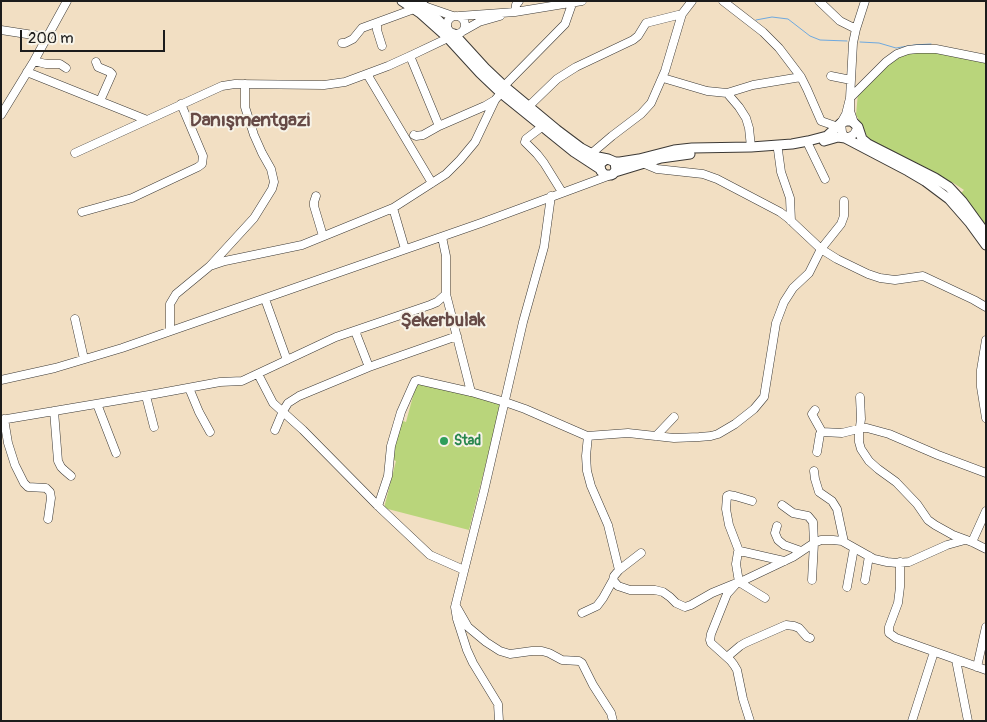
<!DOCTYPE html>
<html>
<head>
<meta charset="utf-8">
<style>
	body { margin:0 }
	#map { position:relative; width:987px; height:722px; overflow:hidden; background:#f2dfc3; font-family:Pangolin,sans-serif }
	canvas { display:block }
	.frame { position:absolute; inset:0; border:2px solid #1c1c1c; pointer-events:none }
	.scale { position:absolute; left:20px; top:30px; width:145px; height:22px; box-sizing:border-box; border:2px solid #1c1c1c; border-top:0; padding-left:6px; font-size:15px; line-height:18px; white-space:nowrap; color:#1c1c1c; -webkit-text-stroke:4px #f7f3e8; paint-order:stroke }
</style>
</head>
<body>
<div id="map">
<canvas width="987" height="722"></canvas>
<div class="frame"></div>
<div class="scale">200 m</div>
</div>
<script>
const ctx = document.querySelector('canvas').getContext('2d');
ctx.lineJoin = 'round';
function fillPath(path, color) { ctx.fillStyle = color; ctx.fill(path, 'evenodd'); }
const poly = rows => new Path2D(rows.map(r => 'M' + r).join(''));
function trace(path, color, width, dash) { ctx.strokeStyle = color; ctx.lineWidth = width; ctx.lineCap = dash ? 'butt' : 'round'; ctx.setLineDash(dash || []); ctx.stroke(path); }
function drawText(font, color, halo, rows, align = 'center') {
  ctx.font = font + ' Pangolin,sans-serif'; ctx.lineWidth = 4; ctx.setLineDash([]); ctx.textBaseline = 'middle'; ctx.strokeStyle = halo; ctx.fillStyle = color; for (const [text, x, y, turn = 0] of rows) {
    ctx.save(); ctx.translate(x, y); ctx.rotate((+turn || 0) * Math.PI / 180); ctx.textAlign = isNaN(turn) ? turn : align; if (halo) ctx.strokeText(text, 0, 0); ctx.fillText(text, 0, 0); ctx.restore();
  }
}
fillPath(poly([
	[912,52,939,52,967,57,986,63,986,226,959,195,964,190,952,182,947,187,868,139,863,127,856,115,858,93,886,64,901,54],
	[422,382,501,404,469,530,384,508,396,461,391,459,400,420,406,422,416,385]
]), '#b9d57b');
trace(poly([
	[756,20,772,17,788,19,810,36,820,40,847,41],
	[860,42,879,43,896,48,914,45,931,44]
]), '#6ea8de', 1);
const minor = poly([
	[723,1,763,32,779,48,801,77,807,89,821,121,841,128],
	[819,1,840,21,856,29],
	[424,6,453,16],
	[515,12,516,5,519,1],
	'447 25a9 9 0 1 1 18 0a9 9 0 1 1-18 0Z',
	[459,16,515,12,582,1],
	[377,23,377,30,382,46],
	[1,30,46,37],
	[463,31,479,22,500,16],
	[342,43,345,43,353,39,362,28,414,9],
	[410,56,439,126],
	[34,61,46,64,60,64,66,68],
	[96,62,98,67,110,72,112,74,100,101],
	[27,72,147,120],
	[367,74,432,183],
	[831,76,851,80],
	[663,78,707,91,727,93,739,107,746,118,749,128,751,147],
	[504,86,565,24,572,4],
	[727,93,753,85,801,77],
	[529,106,557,79,576,67,633,40,638,36,646,23,682,14],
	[1,115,34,61,67,1],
	[854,123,850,111,850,98,853,43,856,29,865,1],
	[543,126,526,139,525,142,537,154,544,163,562,192],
	[858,127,854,134,851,136,845,138,842,132,841,123,846,114,850,98,886,62,897,54,908,50,917,49,936,49,986,59],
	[414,135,416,136,423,135,439,126,485,106,495,100],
	[809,146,825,179],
	[778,150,781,172,790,198,791,221],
	[75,153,222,86,235,84,324,85,345,82,388,66,410,56,448,38,450,35],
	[592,153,612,136,641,114,651,103,665,71,682,14,692,1],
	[645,164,657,169,703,174,717,179,780,212,788,218,821,249,837,259,868,274,880,278,895,280,923,276,974,300,986,307],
	[316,196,314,202,314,206,323,236],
	[393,208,405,249],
	[82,212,132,198,198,167,202,164,203,156,181,104],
	[210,266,225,261,302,245,393,208,446,174,460,160,475,142,495,100,501,93],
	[446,294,471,392],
	[265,299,287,360],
	[75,319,84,359],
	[170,331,170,304,176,294,210,266,254,218,272,189,274,182,271,169,262,153,254,135,245,107,245,84],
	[355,331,369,367],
	[986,340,981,370,981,387,986,418],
	[258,374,273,403,303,430,378,506,430,555,464,570],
	[1,380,55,368,122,348,481,223,608,176],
	[189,388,199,412,210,432],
	[146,396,154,427],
	[860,397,861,419,859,434,859,442,861,449,869,461,878,469,896,482,917,504,928,520,935,525,953,535,972,542,986,549],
	[97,404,116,453],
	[815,410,812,414,813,416,822,432],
	[54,411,58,461,61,467,64,470,71,476],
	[4,419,8,443,15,465,24,483,28,487,46,488,50,492,51,498,48,519],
	[1,420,155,394,220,382,242,381,336,337,430,305,437,302,446,294,446,256,442,237],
	[275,430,283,411,288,403,299,396,369,367,457,336],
	[588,436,586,456,587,471,591,486,608,525,619,570],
	[656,436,674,417],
	[817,452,820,434,822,432,842,433,862,428,867,428,889,434,938,455,986,473],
	[814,471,815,479,819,492,832,501,837,509,844,542],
	[782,505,793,513,808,516,813,522,814,543,812,580],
	[378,506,388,476,391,446,401,412,413,385,415,381,418,380,471,392,505,402,525,409,587,436,628,433,674,438,699,437,711,436,718,434,735,424,754,409,764,397,776,323,784,302,793,288,809,273,821,249,841,224,844,216,844,201],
	[777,526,775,533,778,540,784,545,801,551],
	[972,542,986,511],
	[739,551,729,525,726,509,727,496,729,495,735,496,752,501],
	[641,553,619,570,614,576,613,580,618,586,630,590,655,590,663,592,670,597,676,603,685,607,691,605,712,593,734,584],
	[900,562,900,587,898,603,889,627,889,633,896,638,986,670],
	[865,580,869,556],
	[847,587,854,548],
	[765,598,739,582,736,564,738,552,740,551,784,561],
	[456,606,468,627,486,642,500,651,510,654,532,651,542,651,549,653,562,660,579,661,582,663,593,685,611,713,613,721],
	[582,613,597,606,603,598,613,580],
	[727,657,740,646,745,643,786,625,794,626,799,628,807,637,810,638],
	[956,660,968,721],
	[977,667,986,627],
	[499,721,498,704,473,663,467,650,457,619,455,607,484,491,523,322,544,247,551,196],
	[750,721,743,699,737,670,734,665,731,661,711,643,710,640,711,634,727,594,736,584,793,557,814,543,821,540,833,540,842,541,874,559,887,562,897,563,909,562,947,545,965,540],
	[912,721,934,652]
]);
const major = poly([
	[402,1,420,13,448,38,480,73,501,93,574,152,600,169],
	[415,1,424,6,447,29],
	[454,34,485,68,504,86,557,130,581,148,598,157,608,159],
	[824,141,838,137,845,138,908,171,925,181,949,199,970,223,986,245],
	[615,162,616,170,613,174,611,175,605,175,601,171,600,166,601,163,605,160,608,159,615,162,620,162,639,159,674,150,692,148,751,147,792,144,808,141,827,136,841,123,846,121,851,121,854,123,858,127,862,139,868,144,935,178,949,187,962,201,986,234],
	[615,172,661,158,690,154]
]);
trace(minor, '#3c3935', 9);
trace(major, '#3c3935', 11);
trace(minor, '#fff', 8);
trace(major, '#fff', 9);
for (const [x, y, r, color] of [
	[444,441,5,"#2e9e5b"]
]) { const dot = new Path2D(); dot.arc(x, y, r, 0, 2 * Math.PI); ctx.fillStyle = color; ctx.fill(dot); trace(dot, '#f7f3e8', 2); }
drawText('bold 14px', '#27864d', '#f7f3e8', [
	["Stad",454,441]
], 'left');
drawText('bold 19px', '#664a46', '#f7f3e8', [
	["Danışmentgazi",250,121],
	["Şekerbulak",443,321]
]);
</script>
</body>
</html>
